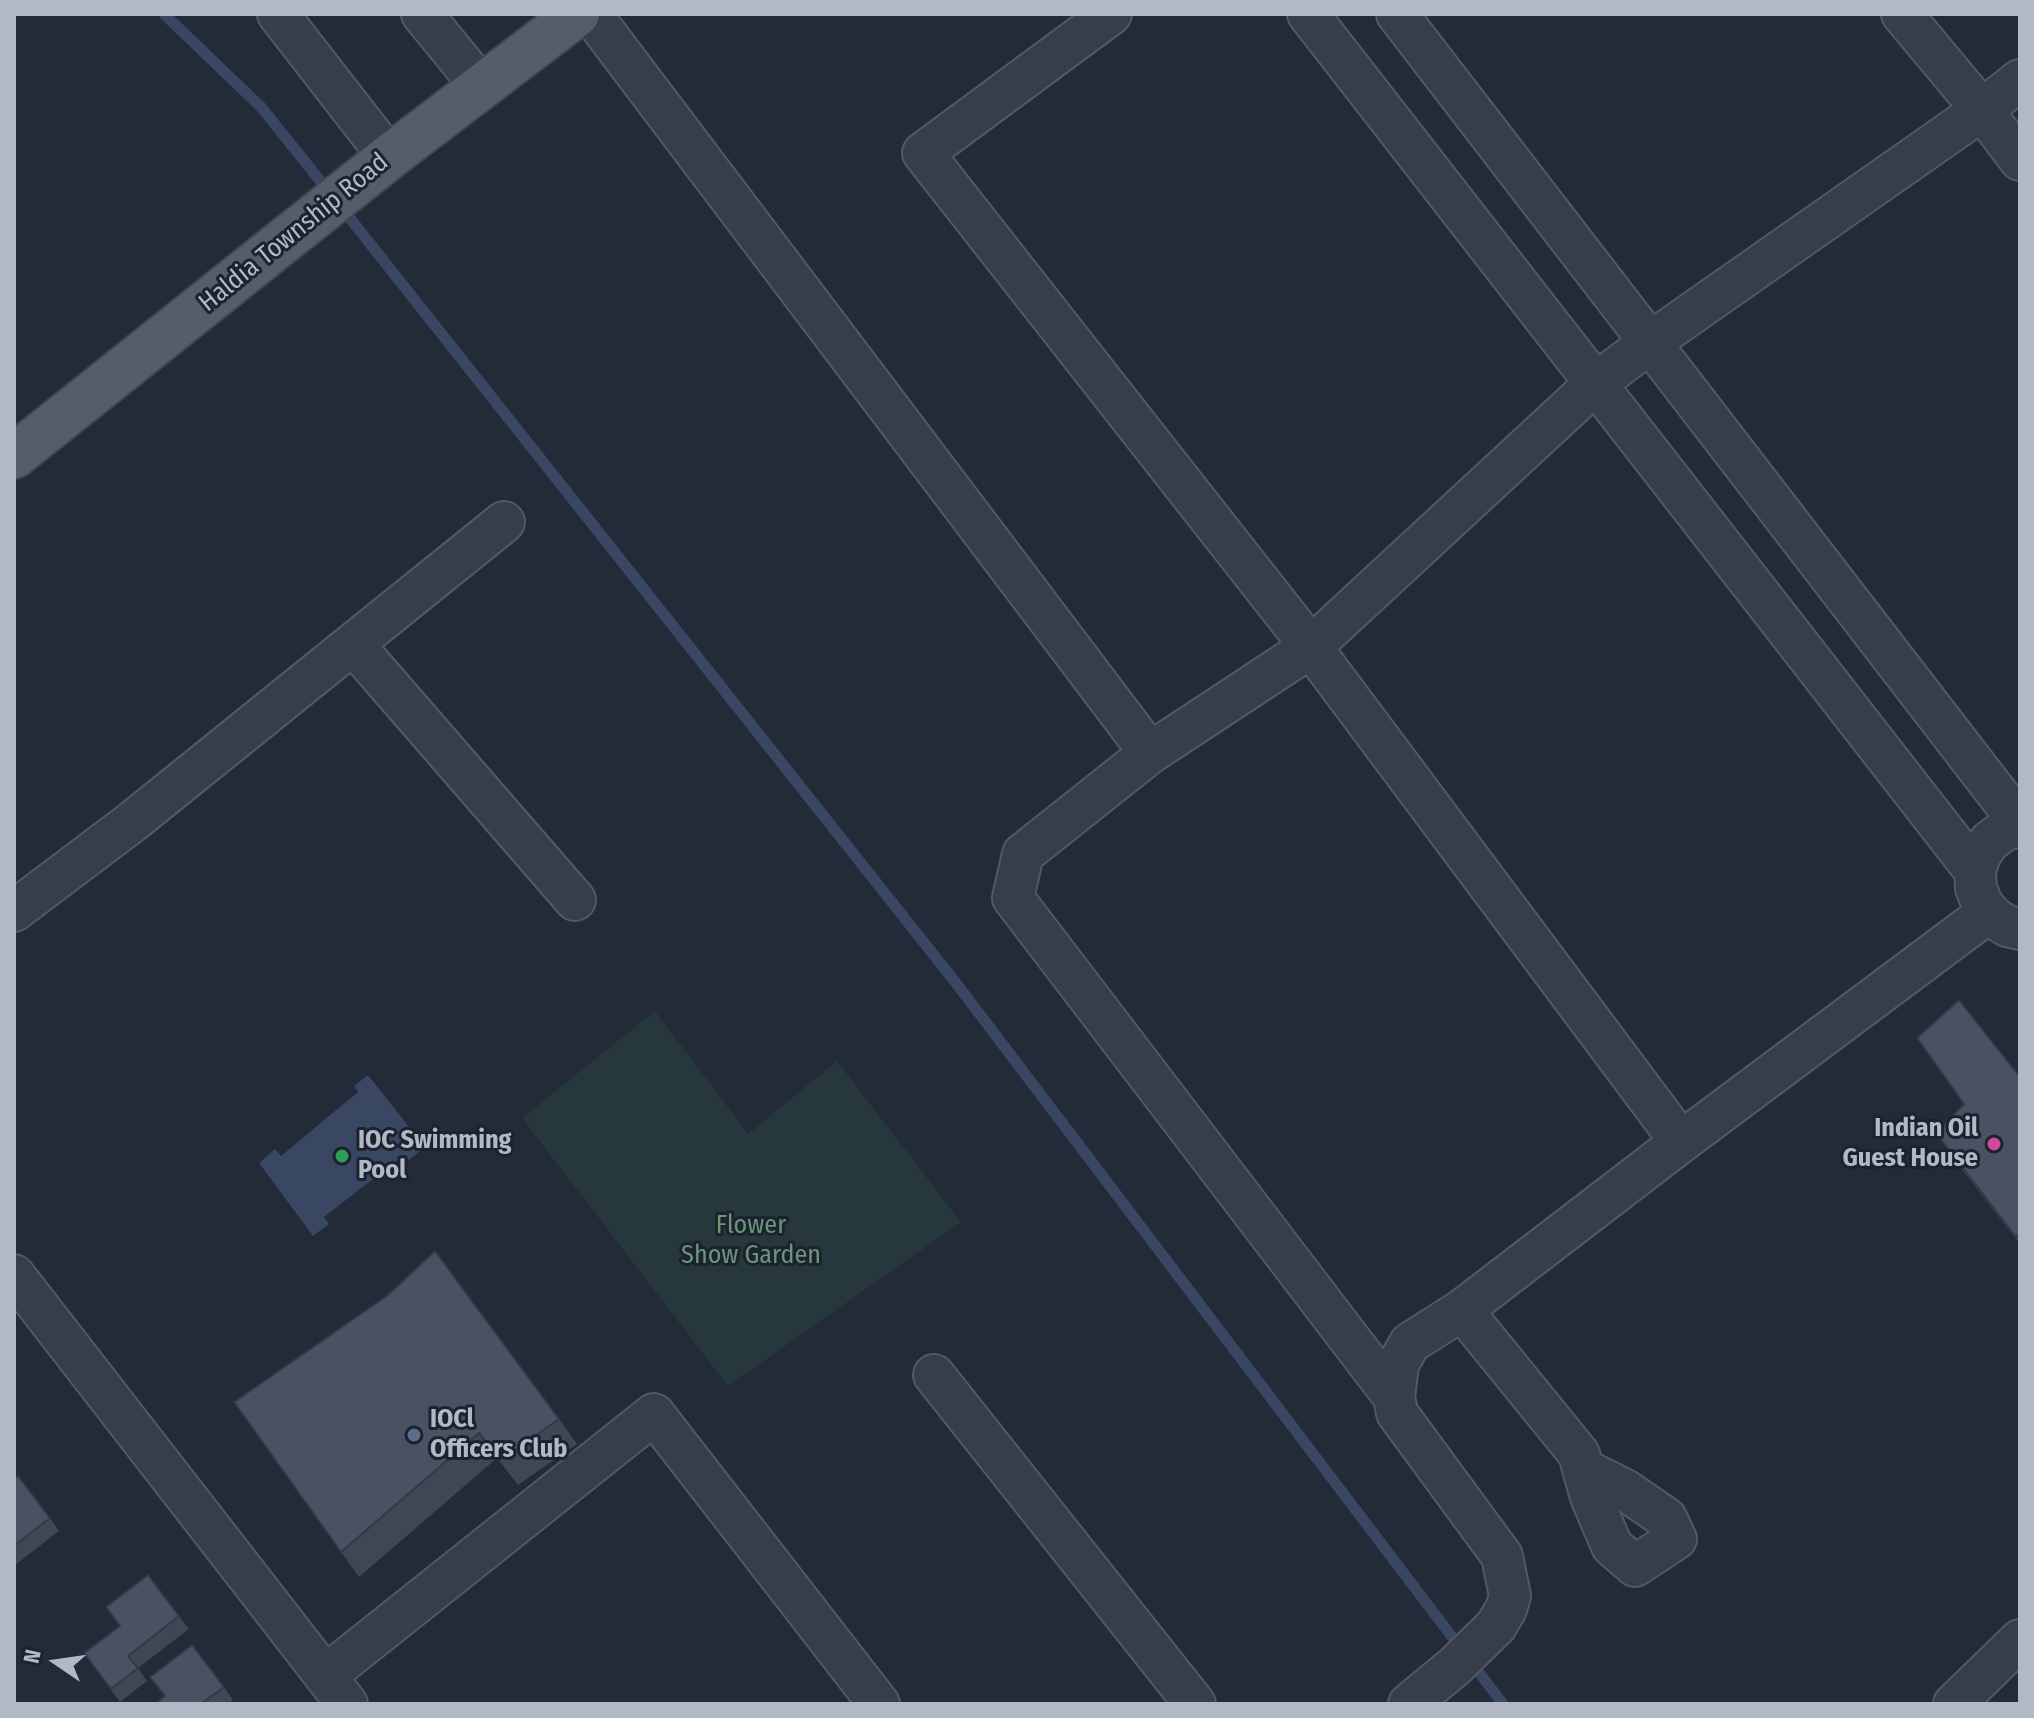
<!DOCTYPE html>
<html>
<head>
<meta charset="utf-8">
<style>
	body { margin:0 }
	#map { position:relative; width:2034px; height:1718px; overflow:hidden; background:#232b39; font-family:"Fira Sans Condensed",sans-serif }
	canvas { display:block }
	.frame { position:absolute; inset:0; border:16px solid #b2b8c5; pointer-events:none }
	.north { position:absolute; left:16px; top:1622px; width:80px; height:80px; -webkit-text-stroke:6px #1c222e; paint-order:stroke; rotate:283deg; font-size:22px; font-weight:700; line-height:32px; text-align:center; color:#b2b8c5 }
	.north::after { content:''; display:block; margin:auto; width:28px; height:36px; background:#b2b8c5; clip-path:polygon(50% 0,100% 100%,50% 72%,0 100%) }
</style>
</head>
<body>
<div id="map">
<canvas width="2034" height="1718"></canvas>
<div class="frame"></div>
<div class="north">N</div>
</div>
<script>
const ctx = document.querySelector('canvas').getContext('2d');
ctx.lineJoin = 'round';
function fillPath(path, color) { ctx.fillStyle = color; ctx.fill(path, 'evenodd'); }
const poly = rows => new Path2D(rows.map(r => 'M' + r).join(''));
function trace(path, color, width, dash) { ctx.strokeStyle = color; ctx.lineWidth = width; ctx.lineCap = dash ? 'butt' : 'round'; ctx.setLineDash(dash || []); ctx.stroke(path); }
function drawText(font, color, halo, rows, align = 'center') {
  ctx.font = font + ' "Fira Sans Condensed",sans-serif'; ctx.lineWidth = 6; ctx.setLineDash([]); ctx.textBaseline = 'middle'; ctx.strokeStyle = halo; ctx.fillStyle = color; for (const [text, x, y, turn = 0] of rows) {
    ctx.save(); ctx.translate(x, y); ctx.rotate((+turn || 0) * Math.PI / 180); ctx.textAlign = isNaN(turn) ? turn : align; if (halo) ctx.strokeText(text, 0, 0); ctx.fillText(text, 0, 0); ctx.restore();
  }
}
fillPath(poly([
	[655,1011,748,1134,837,1061,961,1222,728,1386,522,1118]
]), '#26383b');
fillPath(poly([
	[368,1075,425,1147,409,1160,404,1155,324,1217,329,1224,313,1236,259,1163,275,1149,281,1156,358,1092,354,1086]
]), '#394762');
trace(poly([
	[164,14,261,107,330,193],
	[341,207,956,983,1503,1704]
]), '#394762', 11);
const minor = poly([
	[278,14,389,157],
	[422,14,481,86],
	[591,14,1150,753],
	[1111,14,923,153,1311,647,1150,753,1023,854,1013,898,1394,1397],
	[1308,14,1975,871],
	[1397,14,2020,823],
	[1902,14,1982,110,2020,160],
	[353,644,575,900],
	[2020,826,2005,830,1990,841,1980,855,1975,871,1976,888,1982,904,1993,917,2007,926,2020,929],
	[14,911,132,822,504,522],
	[1989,912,1681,1142,1311,647,1595,384,1648,344,1982,110,2020,80],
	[14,1275,347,1704],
	[934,1375,1195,1704],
	[1583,1469,1625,1490,1666,1518,1676,1539,1635,1566,1612,1546,1591,1497,1583,1469,1579,1454,1462,1310,1681,1142],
	[325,1676,654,1414,879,1704],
	[1409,1704,1455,1666,1496,1626,1506,1609,1510,1596,1502,1556,1397,1413,1394,1397,1398,1364,1410,1343,1462,1310],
	[1954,1704,2020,1640]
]);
const major = poly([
	[14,456,389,157,577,14]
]);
trace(minor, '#525864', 44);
trace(major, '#404652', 48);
trace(minor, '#373d4a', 40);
trace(major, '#555c6a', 44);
fillPath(poly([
	[2020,1077,2020,1244,1953,1158,1936,1133],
	[234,1402,559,1419,577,1444,518,1485,497,1458,359,1577],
	[14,1479,50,1518,59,1531,14,1566],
	[106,1607,179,1616,189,1629,138,1668,147,1681,120,1702,84,1653,120,1627],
	[224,1687,233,1700,228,1704,155,1704]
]), '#3f4654');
const building = poly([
	[1959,1000,2020,1077,2020,1233,2016,1237,1936,1133,1964,1104,1917,1038,1959,1000],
	[435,1251,559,1419,501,1460,479,1433,341,1552,234,1402,388,1295,435,1251],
	[18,1476,50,1518,14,1546,14,1479,18,1476],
	[148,1575,179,1616,128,1656,138,1668,111,1689,84,1653,120,1626,106,1607,148,1575],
	[192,1645,224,1687,201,1704,155,1704,165,1696,150,1677,192,1645]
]);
fillPath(building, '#495162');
trace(building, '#333945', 2);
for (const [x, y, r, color] of [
	[1994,1144,8,"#d1479c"],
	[342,1156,8,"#2e9e5b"],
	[414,1435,8,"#5c6f8a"]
]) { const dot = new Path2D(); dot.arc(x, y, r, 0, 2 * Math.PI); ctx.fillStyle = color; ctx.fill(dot); trace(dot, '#1c222e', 3); }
drawText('26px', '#b2b8c5', '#1c222e', [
	["Haldia Township Road",294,233,-39]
]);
drawText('bold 26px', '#b2b8c5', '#1c222e', [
	["Indian Oil",1978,1129,"right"],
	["Guest House",1978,1159,"right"],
	["IOC Swimming",358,1141],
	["Pool",358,1171],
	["IOCl",430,1420],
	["Officers Club",430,1450]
], 'left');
drawText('26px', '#6a9577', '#1c222e', [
	["Flower",751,1226],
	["Show Garden",751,1256]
]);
</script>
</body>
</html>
